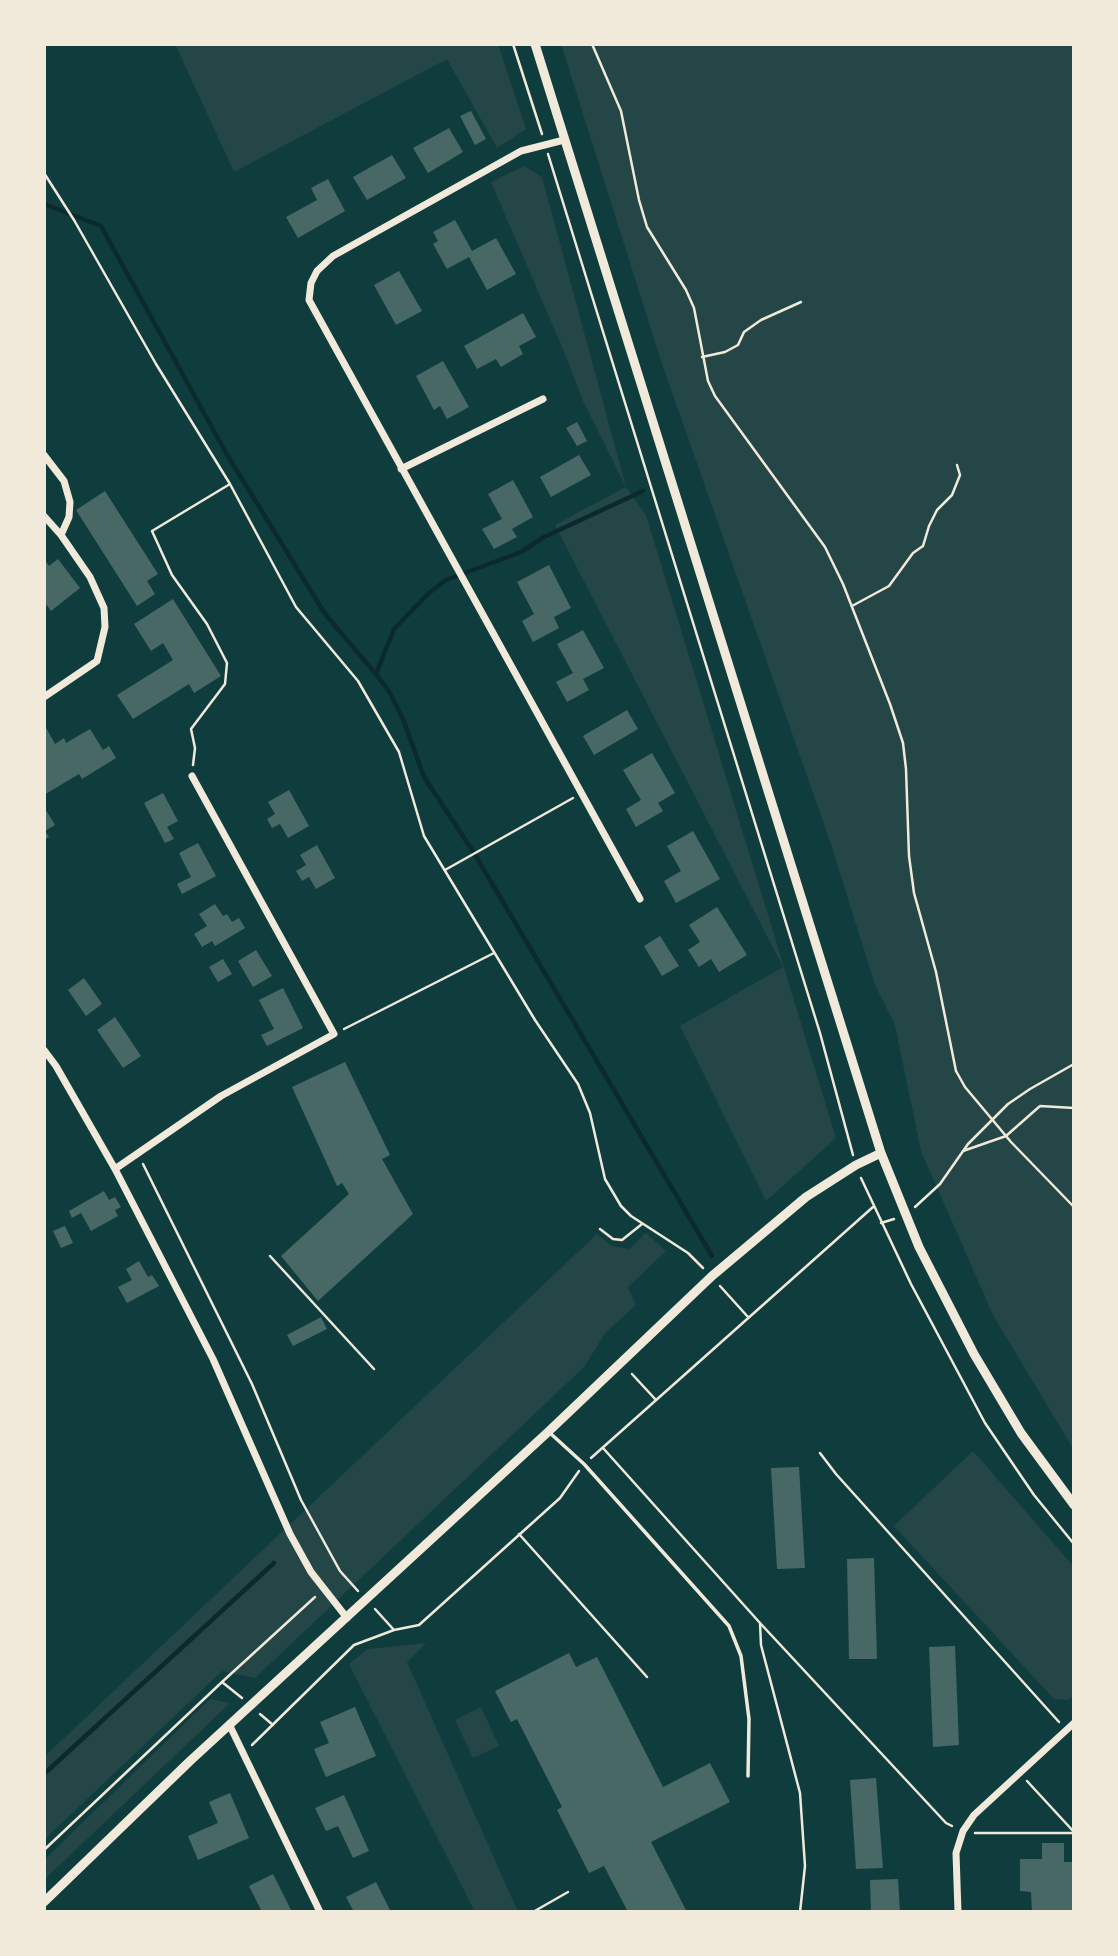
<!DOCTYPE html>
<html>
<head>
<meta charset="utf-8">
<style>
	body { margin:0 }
	#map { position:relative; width:1118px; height:1956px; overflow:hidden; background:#0f3d3e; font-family:Commissioner,sans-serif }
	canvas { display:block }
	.frame { position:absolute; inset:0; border:46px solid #f1e9da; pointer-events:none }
</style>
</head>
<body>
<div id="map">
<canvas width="1118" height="1956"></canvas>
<div class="frame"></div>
</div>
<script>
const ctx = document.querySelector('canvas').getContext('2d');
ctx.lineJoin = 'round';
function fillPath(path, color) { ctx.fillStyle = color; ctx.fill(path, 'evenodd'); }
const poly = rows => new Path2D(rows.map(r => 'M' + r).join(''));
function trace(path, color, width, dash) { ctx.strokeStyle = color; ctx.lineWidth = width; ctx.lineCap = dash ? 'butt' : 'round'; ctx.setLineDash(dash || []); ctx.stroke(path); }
fillPath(poly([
	[175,44,498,44,526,129,497,148,447,59,234,172],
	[561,44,1074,44,1074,1450,993,1315,921,1151,895,1025,875,985,831,844,661,361],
	[524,166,542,177,626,487,646,515,836,1138,766,1201,680,1026,783,967,555,525,626,487,583,401,565,354,491,182],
	[646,1233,666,1251,628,1287,636,1305,606,1332,584,1367,255,1678,222,1671,44,1840,44,1757,597,1234,612,1246,629,1249],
	[973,1451,1074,1567,1074,1695,1069,1700,1054,1699,894,1526],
	[426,1643,407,1662,518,1912,475,1912,349,1664,368,1649],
	[210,1699,230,1703,44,1880,44,1860],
	[481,1707,499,1746,473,1758,455,1720]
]), '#244646');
trace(poly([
	[44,204,101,226,226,453,325,614,376,674,390,693,403,719,424,777,474,853,712,1256],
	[376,674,394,629,429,593,446,580,521,552,544,537,643,491],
	[44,1774,274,1563]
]), '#0a2a2b', 4.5);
fillPath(poly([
	[471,111,486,139,475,145,460,116],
	[449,128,463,152,428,173,413,148],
	[392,155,406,178,367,200,353,177],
	[328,179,345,211,298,238,286,217,317,200,311,188],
	[455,220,472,251,496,238,516,274,487,290,469,257,447,269,433,244,438,241,433,232],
	[399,271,422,311,396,325,374,285],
	[523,313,536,337,519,346,523,354,501,367,496,359,477,369,464,346],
	[443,361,469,407,447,419,440,406,434,410,416,376],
	[577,422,587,441,577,446,566,428],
	[579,455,591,475,551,497,540,477],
	[513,480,533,517,512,529,517,537,494,549,482,529,502,519,488,494],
	[105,491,158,574,147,581,155,594,137,606,76,510],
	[44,559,49,566,58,559,80,588,51,611,44,602],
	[549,565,571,608,554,617,559,628,533,642,522,621,534,614,517,582],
	[173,599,221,676,194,693,189,684,133,719,117,695,173,660,163,643,151,651,134,624],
	[583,630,604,668,583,679,589,690,567,702,556,682,573,673,557,644],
	[627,710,638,729,594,755,583,736],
	[44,724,55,744,64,738,66,743,90,729,103,750,109,746,116,758,82,779,79,774,44,795],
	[652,753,675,793,658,803,663,811,636,827,626,809,641,800,623,770],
	[289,790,309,826,288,838,280,824,272,828,267,819,275,814,268,802],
	[163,793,178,821,167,827,174,839,165,843,144,803],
	[44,807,55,825,45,831,49,837,44,840],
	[693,831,720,879,676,903,664,881,681,871,667,846],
	[198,843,216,876,182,894,177,884,191,877,179,853],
	[317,845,335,878,316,889,309,877,302,881,296,871,306,865,300,855],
	[215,904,223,916,227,914,232,922,239,918,245,928,215,946,212,941,202,947,194,934,207,926,199,914],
	[717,907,747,955,719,972,711,959,699,967,688,950,700,942,689,925],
	[660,936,679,966,662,976,644,946],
	[256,950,272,976,253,987,238,961],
	[223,959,232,974,218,982,209,967],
	[84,978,102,1004,86,1016,68,990],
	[283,988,303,1028,267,1046,261,1035,274,1029,259,1000],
	[115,1017,141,1056,123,1068,97,1030],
	[345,1062,390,1155,382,1159,413,1214,318,1301,281,1256,349,1194,342,1183,337,1186,292,1087],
	[104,1191,109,1200,115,1197,121,1207,115,1210,118,1216,91,1231,81,1213,72,1218,69,1211],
	[65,1226,73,1243,61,1248,53,1231],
	[139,1261,148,1277,152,1275,159,1286,127,1303,118,1287,132,1280,126,1269],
	[321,1317,327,1329,293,1346,287,1335],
	[799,1467,805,1568,777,1569,771,1468],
	[874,1558,877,1659,849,1659,847,1559],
	[955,1646,959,1745,933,1747,929,1647],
	[569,1653,576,1667,597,1657,663,1787,710,1763,730,1802,651,1842,687,1912,628,1912,604,1866,589,1873,557,1810,562,1807,517,1719,511,1722,495,1691],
	[355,1707,376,1756,326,1777,314,1749,329,1743,320,1722],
	[876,1778,883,1868,856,1869,850,1780],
	[230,1793,249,1838,198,1860,188,1836,218,1823,209,1802],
	[344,1795,369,1851,353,1858,338,1826,326,1831,315,1808],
	[1042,1843,1064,1843,1064,1862,1074,1862,1074,1912,1032,1912,1031,1892,1020,1891,1020,1859,1042,1859],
	[273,1874,292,1912,262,1912,249,1886],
	[898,1879,900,1912,871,1912,870,1880],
	[376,1882,391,1912,354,1912,346,1897]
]), '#486865');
trace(poly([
	[513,44,542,134],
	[592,44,621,111,639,200,647,227,686,290,694,308,708,381,715,396,825,547,843,584,890,704,903,743,906,769,909,856,914,893,936,972,956,1071,965,1087,1011,1142,1074,1207],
	[548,154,820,1033,853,1155],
	[44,173,74,220,156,364,230,484,296,607,358,681,399,752,424,836,535,1020,578,1084,590,1113,605,1179,621,1206,631,1216,688,1253,703,1268],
	[702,357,725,352,738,345,744,332,761,320,801,302],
	[852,606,889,586,913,553,923,546,929,526,937,510,952,495,960,475,957,465],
	[193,765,195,748,191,729,225,684,227,663,207,624,172,575,152,531,230,484],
	[445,870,573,798],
	[344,1029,494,953],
	[963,1151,1006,1136,1040,1106,1074,1108],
	[143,1164,252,1384,301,1500,340,1571,358,1591],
	[861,1178,911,1284,985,1423,1034,1495,1074,1544],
	[915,1207,940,1184,968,1144,1008,1104,1030,1089,1074,1064],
	[881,1223,894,1219],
	[600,1229,613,1239,622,1240,642,1224],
	[270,1256,374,1369],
	[720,1286,748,1317],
	[632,1374,656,1400],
	[603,1448,760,1623,946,1823,952,1826],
	[820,1453,836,1474,1059,1722],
	[591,1458,873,1207],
	[519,1534,647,1677],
	[375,1609,394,1630],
	[760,1623,761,1645,800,1793,805,1866,800,1912],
	[222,1682,315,1597],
	[260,1714,273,1725],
	[252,1745,354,1645,394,1630,419,1625,560,1498,579,1471],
	[1027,1781,1074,1832],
	[975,1833,1074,1833],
	[44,1850,222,1682,242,1698],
	[533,1912,568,1892]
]), '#f1e9da', 2.5);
trace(poly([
	[550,1433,584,1464,729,1626,741,1656,749,1719,748,1776]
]), '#f1e9da', 3.5);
trace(poly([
	[564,140,521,151,333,256,317,271,311,283,309,300,640,899],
	[44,455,64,481,70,502,69,517,61,535],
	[401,469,543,399],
	[44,516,61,535,90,577,104,608,105,627,97,661,44,697],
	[44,1050,56,1066,115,1169,213,1359,290,1534,311,1572,347,1618],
	[115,1169,221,1096,334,1034,192,776],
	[230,1726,320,1912],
	[958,1912,956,1853,963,1831,974,1815,1074,1723]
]), '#f1e9da', 7);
trace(poly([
	[535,44,881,1153,919,1247,974,1354,1021,1433,1074,1505],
	[44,1902,190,1761,548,1432,712,1276,806,1197,856,1165,881,1153]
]), '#f1e9da', 9);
</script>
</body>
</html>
